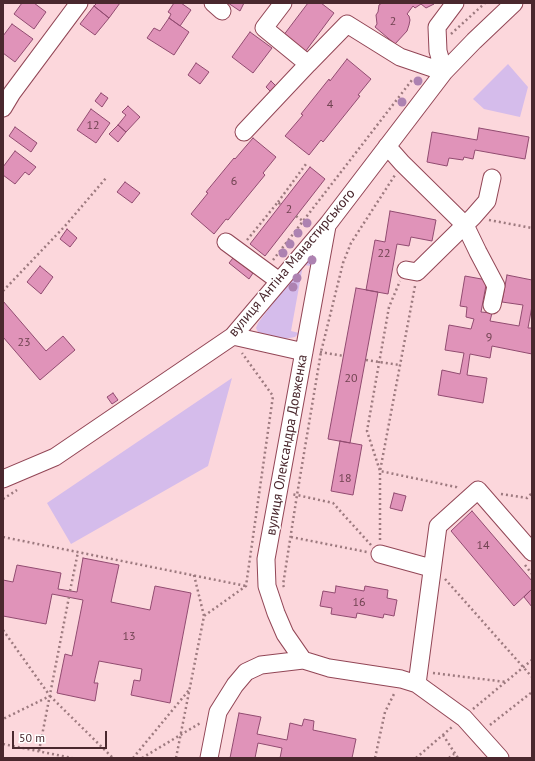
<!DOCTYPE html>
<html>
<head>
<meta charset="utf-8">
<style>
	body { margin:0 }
	#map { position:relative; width:535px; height:761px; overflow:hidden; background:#fcd7dc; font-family:"PT Sans",sans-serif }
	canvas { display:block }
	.frame { position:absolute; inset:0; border:4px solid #4a282e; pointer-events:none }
	.scale { position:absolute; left:12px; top:731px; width:95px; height:18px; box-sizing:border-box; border:2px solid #4a282e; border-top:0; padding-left:5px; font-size:12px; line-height:14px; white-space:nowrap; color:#4a282e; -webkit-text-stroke:3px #fff; paint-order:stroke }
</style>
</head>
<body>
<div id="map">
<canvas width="535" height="761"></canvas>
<div class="frame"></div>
<div class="scale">50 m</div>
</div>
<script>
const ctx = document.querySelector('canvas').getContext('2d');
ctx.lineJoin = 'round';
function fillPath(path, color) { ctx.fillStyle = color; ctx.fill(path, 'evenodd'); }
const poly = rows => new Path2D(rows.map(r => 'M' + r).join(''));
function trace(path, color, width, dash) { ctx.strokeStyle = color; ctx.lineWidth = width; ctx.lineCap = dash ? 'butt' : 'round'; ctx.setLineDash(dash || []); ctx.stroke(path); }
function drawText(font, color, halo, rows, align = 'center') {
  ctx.font = font + ' "PT Sans",sans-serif'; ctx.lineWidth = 3; ctx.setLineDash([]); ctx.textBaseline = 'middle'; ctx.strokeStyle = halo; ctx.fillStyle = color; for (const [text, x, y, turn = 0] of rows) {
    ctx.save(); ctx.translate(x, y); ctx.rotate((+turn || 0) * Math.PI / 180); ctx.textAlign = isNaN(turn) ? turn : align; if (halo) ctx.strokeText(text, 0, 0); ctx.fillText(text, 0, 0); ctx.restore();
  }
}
fillPath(poly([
	[508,64,528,87,520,117,484,109,473,99],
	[316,246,312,266,303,265,291,331,299,333,295,337,284,339,261,333,258,332,256,328,258,323],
	[232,378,208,466,71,544,47,503]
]), '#d5bceb');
const building = poly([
	[22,3,34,3,46,12,34,29,14,14,22,3],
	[97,3,120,3,109,18,94,6,97,3],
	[174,3,181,3,191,10,180,26,169,18,171,14,168,12,174,3],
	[228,3,244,3,240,11,228,3],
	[308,3,321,3,334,13,305,52,283,36,308,3],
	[382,3,432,3,434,4,426,8,421,4,415,8,413,6,407,14,409,16,410,20,409,25,407,31,395,44,375,27,377,24,376,15,378,12,379,5,382,3],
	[94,6,109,18,95,35,80,24,94,6],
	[169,18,189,32,174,55,147,38,154,28,160,31,169,18],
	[12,24,33,39,15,62,3,53,3,36,12,24],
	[250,32,272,48,253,73,232,57,250,32],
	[347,59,371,79,358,95,360,96,323,142,321,140,309,155,285,136,303,115,301,114,329,79,330,81,347,59],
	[196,63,209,72,200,84,188,75,196,63],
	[271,81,278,88,273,94,266,87,271,81],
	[101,93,108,98,102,107,95,101,101,93],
	[128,106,140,117,126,132,118,125,126,115,122,112,128,106],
	[91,109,110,123,96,143,77,130,91,109],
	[118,125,126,132,118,142,109,134,118,125],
	[15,127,37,143,31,152,9,136,15,127],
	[479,128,529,137,525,159,475,150,473,159,464,157,463,160,449,158,447,166,427,162,432,132,477,140,479,128],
	[253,138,276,157,263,173,265,175,228,220,226,219,214,234,191,214,208,193,206,192,234,158,235,159,253,138],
	[15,151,36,167,29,175,25,172,15,184,3,175,3,167,15,151],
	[310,167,325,179,265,256,250,244,310,167],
	[125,182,140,193,132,203,117,192,125,182],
	[390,211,436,220,432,241,411,237,409,246,397,244,388,294,366,290,375,240,385,242,390,211],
	[67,229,77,238,70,247,60,239,67,229],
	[233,258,253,273,249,279,229,263,233,258],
	[40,266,53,277,41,294,27,282,40,266],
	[507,275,532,280,532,306,528,328,532,328,532,354,492,346,490,358,470,354,467,375,487,378,483,403,438,395,442,370,460,374,464,353,445,350,449,325,471,329,474,319,466,317,467,307,460,306,465,276,487,280,481,312,492,313,490,321,519,326,523,305,502,302,507,275],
	[356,288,378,292,350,443,328,439,356,288],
	[3,301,46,351,63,336,75,350,40,380,3,337,3,301],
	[113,393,118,400,112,404,107,397,113,393],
	[340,441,362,445,353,495,331,491,340,441],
	[394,493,406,496,402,511,390,508,394,493],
	[472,511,532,581,532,589,514,606,451,531,472,511],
	[83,558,119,565,111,602,150,610,155,586,191,593,170,703,131,695,134,680,140,681,142,669,99,661,94,683,98,683,95,701,57,693,65,654,72,656,83,600,52,594,46,624,3,616,3,580,13,582,17,565,61,573,58,589,77,592,83,558],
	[336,586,364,591,365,586,388,590,387,598,397,600,394,616,384,614,383,618,357,613,356,618,331,614,332,608,320,606,323,591,335,593,336,586],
	[532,589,532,607,524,597,532,589],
	[239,713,261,717,257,734,287,740,290,723,302,726,304,719,314,721,313,730,356,739,352,758,280,758,282,748,258,743,255,758,230,758,239,713]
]);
fillPath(building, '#e093b9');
trace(building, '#914b70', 1);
const minor = poly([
	[213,3,222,11],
	[283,3,264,28,308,64,347,24,400,57,444,72],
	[444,72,438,51,437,27,455,3],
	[3,108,12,93,79,3],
	[244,132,308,64],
	[387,146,402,163,465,225,478,252,496,286,492,305],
	[226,242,279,281],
	[406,270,417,272,473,217,487,201,492,178],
	[233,336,304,352],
	[3,479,55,457,233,336,328,224,444,72,474,41,514,3],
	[380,554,431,568],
	[303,660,285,634,276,613,267,586,266,559,327,226],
	[417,684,438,526,478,490,532,552],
	[209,758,218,712,235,685,246,672,261,665,303,660,329,668,401,679,417,684,464,718,500,758]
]);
trace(minor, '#924656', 19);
trace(poly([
	[451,34,485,3],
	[278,202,306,164],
	[296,216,303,221],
	[489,220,532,228],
	[247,240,278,202,281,205],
	[273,260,412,80],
	[415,286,380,471,456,487,459,489],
	[3,291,65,226,106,178],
	[320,352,344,356],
	[366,360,400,365],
	[501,494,527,498,532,493],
	[3,499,17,490],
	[3,537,246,586],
	[291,537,367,552],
	[380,540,380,471,367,431,389,307,400,281],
	[371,545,333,503,297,495,321,352,343,263,351,243,395,175],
	[525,565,532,574],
	[194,575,204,616],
	[445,579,532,677],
	[284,587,283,585,297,495,291,494],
	[70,591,78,552],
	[3,630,50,696,3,719],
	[433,673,506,682],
	[50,696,113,758],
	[473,709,532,660],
	[490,725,532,692],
	[443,735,458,758],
	[3,744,72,758],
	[39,751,69,597],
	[133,758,189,690],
	[142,758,202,722],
	[176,758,204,616,246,586,273,396,242,353],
	[375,758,385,712,395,692],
	[416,758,452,727],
	[449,758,454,754]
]), '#9d7a7f', 2.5, [2, 3]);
trace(minor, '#fff', 17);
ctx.fillStyle = '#ad82b1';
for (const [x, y] of [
	[418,81],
	[402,102],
	[307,223],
	[298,233],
	[290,244],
	[283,253],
	[312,260],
	[297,278],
	[293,287]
]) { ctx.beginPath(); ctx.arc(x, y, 4.5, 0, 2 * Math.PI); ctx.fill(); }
drawText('12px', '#704351', null, [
	["2",393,22],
	["4",330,105],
	["12",93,126],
	["6",234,182],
	["2",289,210],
	["22",384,254],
	["9",489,338],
	["23",24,343],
	["20",351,379],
	["18",345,479],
	["14",483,546],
	["16",359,603],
	["13",129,637]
]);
drawText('14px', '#4a282e', '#fff', [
	["вулиця Антіна Манастирського",292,263,-50],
	["вулиця Олександра Довженка",287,445,-80]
]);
</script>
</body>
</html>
